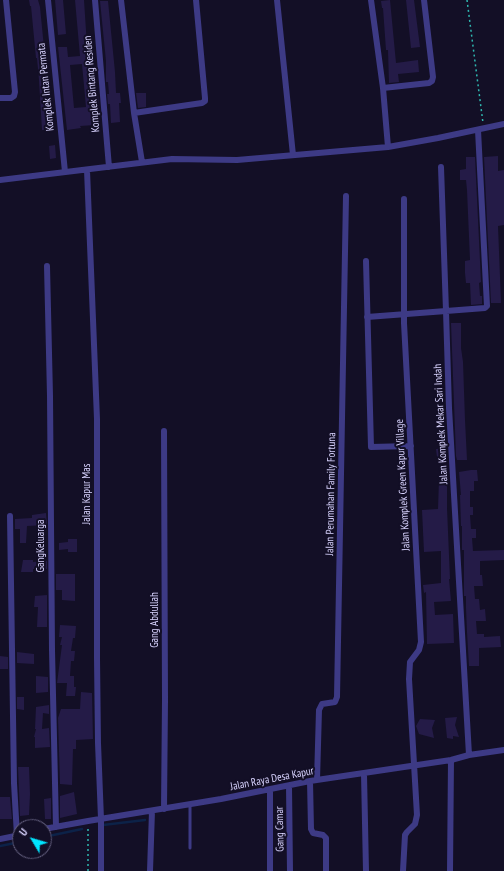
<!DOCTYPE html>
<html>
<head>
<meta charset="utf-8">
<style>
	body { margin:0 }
	#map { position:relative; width:504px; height:871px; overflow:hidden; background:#130f26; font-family:"PT Sans Narrow",sans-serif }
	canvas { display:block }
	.north { position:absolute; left:12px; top:819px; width:40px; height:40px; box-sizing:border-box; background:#130f26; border:1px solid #625e7d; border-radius:50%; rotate:308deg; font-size:11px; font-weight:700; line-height:16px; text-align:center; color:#d9d4ff }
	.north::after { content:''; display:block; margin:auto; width:14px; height:18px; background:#00e5ff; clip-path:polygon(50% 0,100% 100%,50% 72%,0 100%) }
</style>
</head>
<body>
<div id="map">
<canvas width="504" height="871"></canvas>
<div class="north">U</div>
</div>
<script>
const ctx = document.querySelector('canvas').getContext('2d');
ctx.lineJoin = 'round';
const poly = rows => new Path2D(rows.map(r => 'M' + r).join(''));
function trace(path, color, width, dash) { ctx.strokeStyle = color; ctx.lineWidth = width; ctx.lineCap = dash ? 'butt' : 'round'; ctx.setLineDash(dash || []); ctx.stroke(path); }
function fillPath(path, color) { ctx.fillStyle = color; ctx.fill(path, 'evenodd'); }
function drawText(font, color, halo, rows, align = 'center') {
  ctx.font = font + ' "PT Sans Narrow",sans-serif'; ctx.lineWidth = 4; ctx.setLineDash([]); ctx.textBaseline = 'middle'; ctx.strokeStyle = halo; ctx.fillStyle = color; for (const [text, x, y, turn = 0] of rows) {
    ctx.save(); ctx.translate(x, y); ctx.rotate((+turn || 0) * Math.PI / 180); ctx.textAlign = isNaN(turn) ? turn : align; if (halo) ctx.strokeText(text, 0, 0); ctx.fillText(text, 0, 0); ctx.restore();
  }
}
trace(poly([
	[103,825,145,820],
	[44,837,82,829],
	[0,846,20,842]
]), '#0c2248', 2.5);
fillPath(poly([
	[29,0,38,0,40,7,52,129,42,130,39,80,37,58,36,58,31,6,30,6],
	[55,0,63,0,66,34,58,35],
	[75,0,84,0,87,46,88,45,93,95,98,95,99,104,94,105,95,125,80,126,81,128,67,130,58,47,67,47,68,57,80,56],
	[82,64,86,107,74,108,70,65],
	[390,0,396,63,418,60,419,72,398,74,399,82,389,83,388,50,386,50,383,8,382,8,381,1],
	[406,0,414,0,420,47,411,48],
	[100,1,108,1,115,72,116,93,120,93,121,103,119,103,120,122,111,123,110,104,108,104,107,94,109,94,108,82,106,82,106,61],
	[136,93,146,93,146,107,138,108],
	[55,145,56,158,50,159,49,146],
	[498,156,498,171,504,170,504,225,498,226,501,303,491,303,484,157],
	[466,157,475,157,481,282,479,283,480,296,482,296,482,304,471,305,470,283,466,283,465,273,465,261,470,260,467,190,466,180,460,180,460,170,466,169],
	[451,323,461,323,461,348,463,362,465,420,467,460,457,460,456,456],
	[447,448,447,456,437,457,436,449],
	[471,470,477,470,478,481,474,481,474,491,470,491,470,507,473,507,473,515,470,515,471,529,476,529,476,538,472,538,473,551,504,550,504,560,480,561,480,575,482,575,483,586,474,586,475,599,479,599,480,610,485,609,486,621,476,621,477,634,484,634,484,637,500,636,501,647,479,648,479,666,469,666,467,632,466,608,466,596,464,596,464,550,462,550,462,526,461,526,460,495,461,495,459,472],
	[439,480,447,480,447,508,450,579,449,579,451,601,434,602,435,615,453,614,454,643,427,644,426,592,424,593,423,585,441,583,441,551,424,552,422,510,438,509],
	[46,513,47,525,27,526,26,543,20,543,20,529,15,529,15,519,32,518,32,515],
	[68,539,77,539,77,552,68,552,68,549,59,550,59,543,68,542],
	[23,560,33,560,33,562,47,561,47,569,33,569,33,572,21,572],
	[56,574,75,574,75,601,62,600,62,590,56,590],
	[47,595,47,627,37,627,38,607,34,607,35,596],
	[60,625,76,626,75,638,73,638,71,651,75,651,74,661,71,661,70,676,74,676,74,687,76,687,75,696,66,696,67,683,57,683,62,645,60,645,62,637,59,637],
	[17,652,34,654,34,664,17,663],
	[0,656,8,657,8,669,0,669],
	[36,676,48,677,48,692,36,693],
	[81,692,92,693,93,739,76,740,76,749,73,749,72,785,60,784,58,718,61,709,80,709],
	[17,697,24,697,24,710,17,709],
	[49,705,49,714,43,713,42,729,49,728,50,747,35,748,35,737,34,737,36,729,35,729,36,707],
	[457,717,455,725,459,737,453,736,453,739,447,738,445,718],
	[420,719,435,720,432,728,434,738,419,734,416,726],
	[18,767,29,767,30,794,29,815,20,816],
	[74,792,77,814,60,818,60,796],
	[0,797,10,797,12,819,0,819],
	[51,798,51,819,45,819,44,799]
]), '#241b47');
trace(poly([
	[467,0,483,123],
	[88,871,88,827]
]), '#2fb8b0', 1.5, [2, 3]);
trace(poly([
	[190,848,190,804]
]), '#3d3a85', 3);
trace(poly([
	[48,0,65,172],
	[95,0,109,167],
	[121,0,134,113,142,162],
	[277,0,293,155],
	[371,0,383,88,388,147],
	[383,88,429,83,432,81,433,77,424,0],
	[0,98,11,98,14,96,15,92,6,0],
	[134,113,202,103,205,101,205,98,196,0],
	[87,170,97,419,97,658,98,743,101,819,101,871],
	[0,180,172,159,237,160,388,147,438,138,504,124],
	[366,261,371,447,411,446],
	[47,266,50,396,52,650,56,827],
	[367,317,446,311,441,167],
	[10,516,14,783,17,836],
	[469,755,449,408,446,311,485,308,487,306,478,130],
	[364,774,366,871],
	[317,780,319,710,322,704,335,702,337,697,346,196],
	[310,781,311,829,313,833,323,835,326,838,326,871],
	[289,786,290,871],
	[164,809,165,700,164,431],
	[44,829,88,821,221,799,310,781,451,760,469,755,504,750],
	[0,839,20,835],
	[150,871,152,811],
	[270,871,270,789],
	[403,871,405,835,407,832,415,824,417,815,409,679,410,662,419,650,421,642,404,323,404,199],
	[450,871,451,760]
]), '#3d3a85', 6);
drawText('11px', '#d9d4ff', '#130f26', [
	["Komplek Bintang Residen",92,84,-95],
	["Komplek Intan Permata",46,87,-96],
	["Jalan Komplek Mekar Sari Indah",441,424,-93],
	["Jalan Komplek Green Kapur Village",403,485,-93],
	["Jalan Kapur Mas",87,494,-90],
	["Jalan Perumahan Family Fortuna",331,494,-89],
	["GangKeluarga",41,546,-90],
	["Gang Abdullah",155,620,-90],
	["Jalan Raya Desa Kapur",272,779,-11],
	["Gang Camar",280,829,-91]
]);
</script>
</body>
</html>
